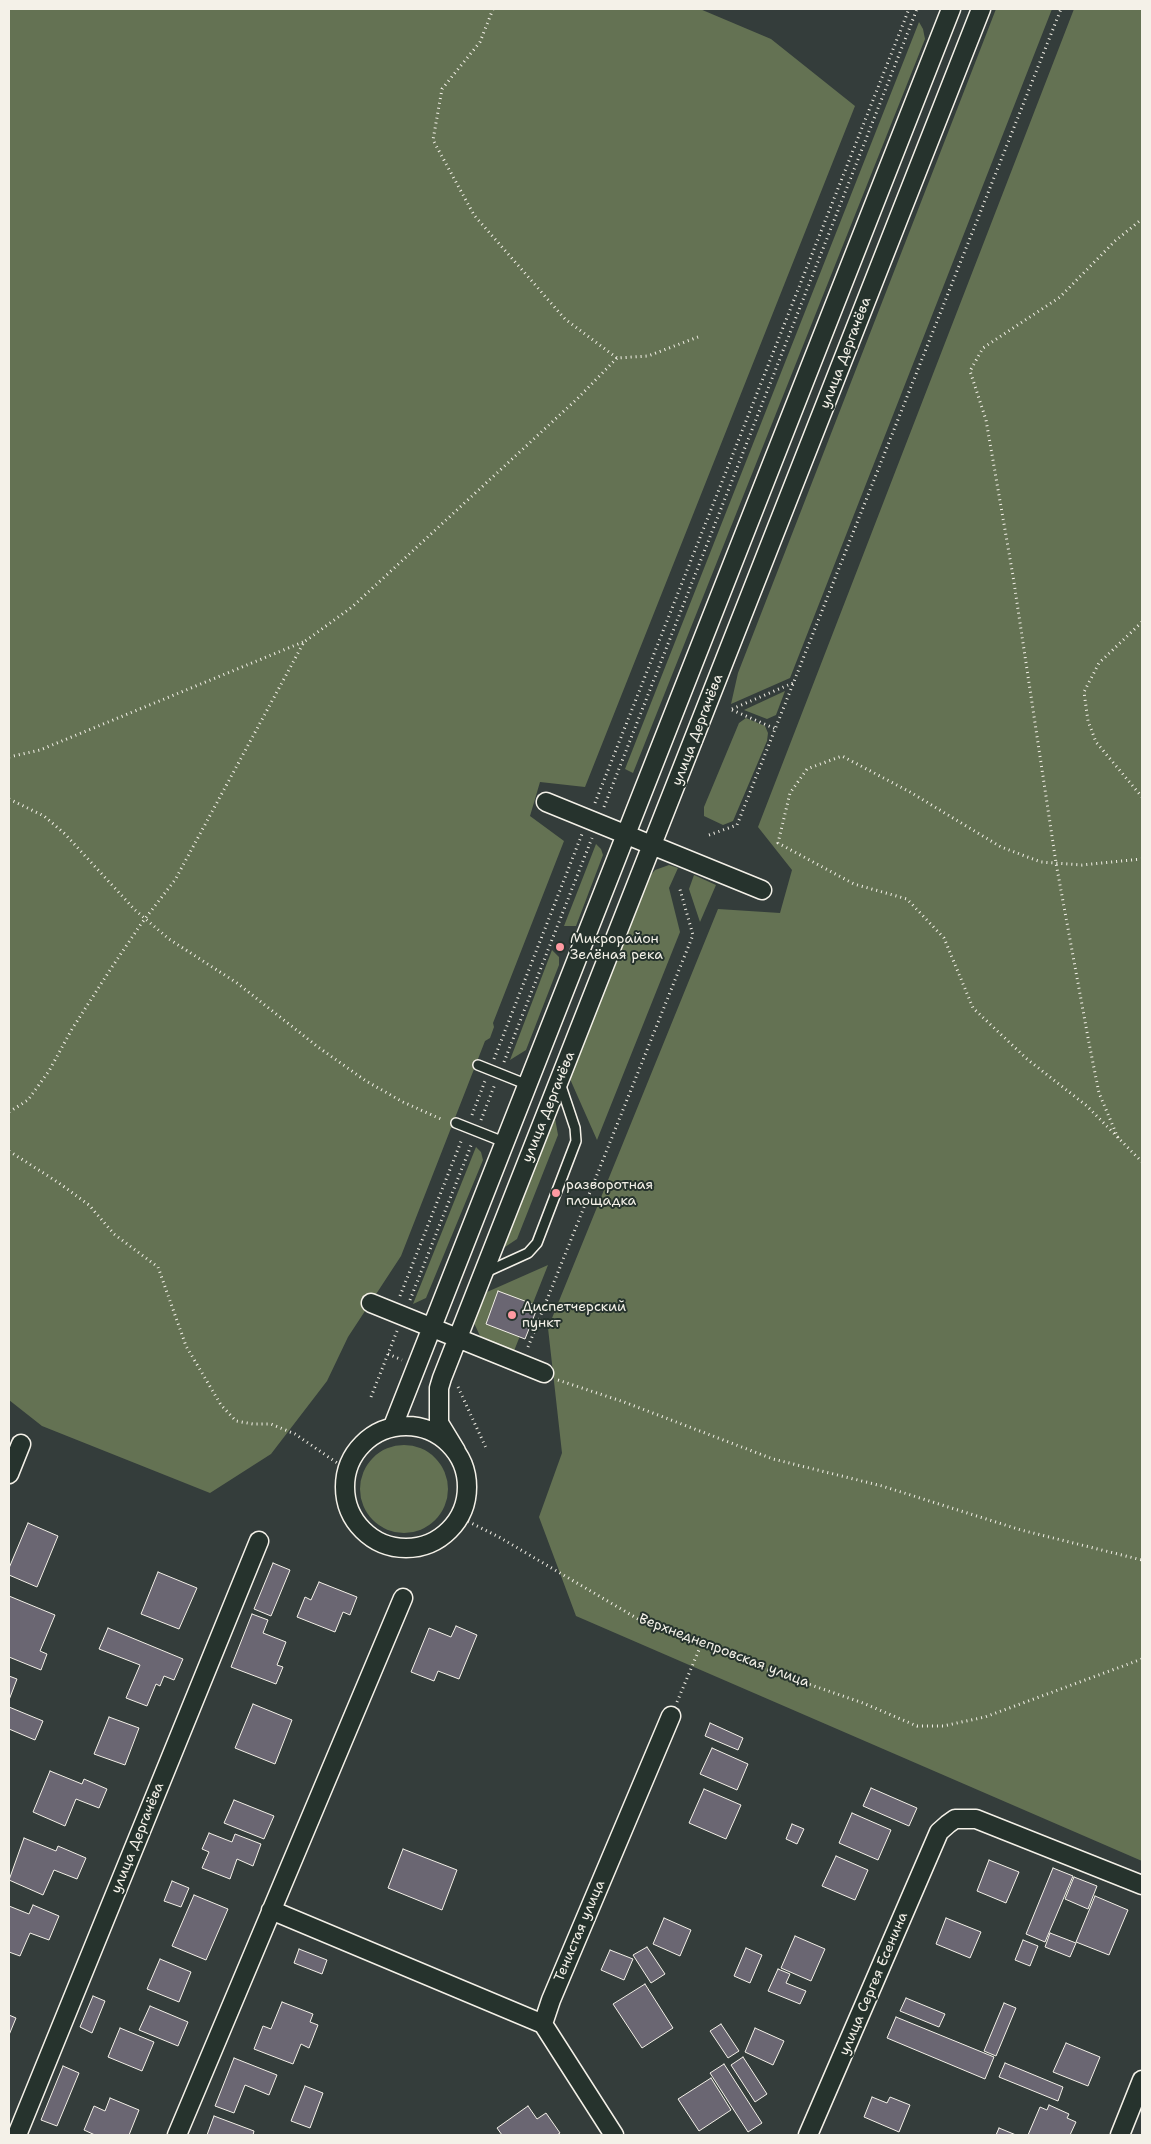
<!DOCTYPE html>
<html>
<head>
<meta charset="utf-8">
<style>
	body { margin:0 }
	#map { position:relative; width:1151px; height:2144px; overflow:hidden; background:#343d3b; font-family:"Shantell Sans",sans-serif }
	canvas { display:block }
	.frame { position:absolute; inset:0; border:10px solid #f4f1e8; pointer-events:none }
</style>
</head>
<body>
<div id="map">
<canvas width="1151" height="2144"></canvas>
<div class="frame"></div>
</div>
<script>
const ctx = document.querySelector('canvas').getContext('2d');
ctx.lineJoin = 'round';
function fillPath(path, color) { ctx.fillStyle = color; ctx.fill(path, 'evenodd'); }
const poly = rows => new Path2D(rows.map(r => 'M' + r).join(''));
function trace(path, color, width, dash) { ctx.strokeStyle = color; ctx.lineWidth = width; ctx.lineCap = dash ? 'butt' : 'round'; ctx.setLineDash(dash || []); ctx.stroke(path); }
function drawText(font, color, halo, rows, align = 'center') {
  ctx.font = font + ' "Shantell Sans",sans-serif'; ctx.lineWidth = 4; ctx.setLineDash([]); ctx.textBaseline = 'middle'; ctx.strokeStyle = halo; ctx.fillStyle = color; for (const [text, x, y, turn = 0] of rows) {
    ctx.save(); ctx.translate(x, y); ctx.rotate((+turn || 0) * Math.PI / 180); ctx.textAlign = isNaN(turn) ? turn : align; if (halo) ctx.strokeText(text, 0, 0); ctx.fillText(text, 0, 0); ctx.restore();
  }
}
fillPath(poly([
	[9,9,700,9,771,39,855,106,585,787,540,782,530,816,564,841,493,1023,494,1027,490,1038,485,1041,401,1256,348,1337,327,1381,271,1454,210,1493,42,1426,9,1400],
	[996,9,1052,9,790,678,731,704,738,673],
	[1074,9,1142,9,1142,1861,576,1616,539,1517,562,1453,548,1328,718,909,780,913,792,870,758,827],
	[919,22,923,29,925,39,633,773,625,769],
	[785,691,776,715,767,719,744,710],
	[746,718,765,726,768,733,767,741,733,821,723,825,704,816,704,807,739,723],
	[596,844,601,849,603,855,576,926,564,926],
	[669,865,678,868,669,888,680,932,597,1140,570,1079,649,877,655,870],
	[694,875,716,885,700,922,689,889],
	[552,950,559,957,559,965,526,1050,510,1060],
	[555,1118,558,1135,517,1239,502,1249],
	[476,1147,481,1152,483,1160,426,1298,413,1304],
	[548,1265,514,1351,481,1338,474,1323,487,1292],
	'360 1489a44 44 0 1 1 88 0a44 44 0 1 1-88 0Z'
]), '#647253');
const building = poly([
	[498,1291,538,1306,525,1339,486,1324,498,1291],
	[28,1523,58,1536,37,1587,9,1575,9,1568,28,1523],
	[273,1563,290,1570,271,1616,254,1609,273,1563],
	[158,1572,197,1588,179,1629,141,1614,158,1572],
	[319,1582,357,1597,350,1615,343,1612,335,1632,297,1617,305,1597,311,1600,319,1582],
	[9,1596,55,1615,40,1651,47,1654,41,1670,9,1657,9,1596],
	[252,1614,268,1620,263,1633,286,1642,277,1665,283,1667,276,1684,231,1667,252,1614],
	[456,1626,477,1635,459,1679,438,1671,434,1681,411,1672,429,1628,451,1637,456,1626],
	[108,1628,183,1659,174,1680,164,1676,160,1686,156,1684,147,1706,126,1698,140,1665,99,1649,108,1628],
	[9,1676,17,1679,9,1700,9,1676],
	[253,1704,292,1720,275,1764,235,1748,253,1704],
	[9,1707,43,1721,35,1740,9,1729,9,1707],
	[109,1717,139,1728,125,1765,94,1754,109,1717],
	[710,1723,743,1738,738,1750,705,1736,710,1723],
	[712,1748,748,1764,737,1790,700,1774,712,1748],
	[50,1771,82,1784,84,1779,107,1789,99,1808,76,1799,65,1826,33,1812,50,1771],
	[871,1788,917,1808,909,1826,863,1806,871,1788],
	[704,1789,741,1805,726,1839,689,1823,704,1789],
	[234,1800,274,1816,264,1839,224,1823,234,1800],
	[852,1813,891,1830,878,1860,839,1843,852,1813],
	[792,1824,804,1829,797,1844,786,1839,792,1824],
	[209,1833,232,1842,235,1834,261,1844,253,1866,237,1859,230,1879,202,1868,209,1852,202,1849,209,1833],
	[24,1838,56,1851,58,1846,86,1858,77,1879,54,1870,43,1895,9,1880,24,1838],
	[403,1849,457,1870,442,1910,388,1888,403,1849],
	[836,1856,868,1870,855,1900,822,1886,836,1856],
	[989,1860,1019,1872,1006,1903,977,1891,989,1860],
	[1053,1868,1073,1876,1045,1942,1026,1934,1053,1868],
	[1074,1877,1097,1886,1088,1909,1065,1899,1074,1877],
	[172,1881,189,1888,181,1907,164,1901,172,1881],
	[194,1895,228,1909,206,1960,172,1946,194,1895],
	[1095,1896,1128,1910,1109,1955,1076,1942,1095,1896],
	[33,1905,59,1916,49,1940,30,1933,20,1956,9,1952,9,1906,29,1914,33,1905],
	[664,1918,691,1930,680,1956,653,1944,664,1918],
	[946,1918,981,1932,970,1958,936,1944,946,1918],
	[1050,1933,1076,1943,1070,1957,1045,1947,1050,1933],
	[795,1936,825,1949,811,1981,781,1968,795,1936],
	[1023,1940,1038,1946,1030,1966,1015,1960,1023,1940],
	[647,1947,665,1974,651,1983,633,1955,647,1947],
	[746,1948,762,1955,750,1983,734,1976,746,1948],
	[299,1949,327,1960,322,1974,294,1963,299,1949],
	[610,1950,633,1959,624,1980,601,1970,610,1950],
	[160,1959,191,1972,179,2002,147,1989,160,1959],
	[778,1969,790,1974,786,1983,806,1991,800,2004,768,1991,778,1969],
	[645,1984,673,2028,642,2048,613,2004,645,1984],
	[93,1996,105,2001,92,2033,80,2027,93,1996],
	[906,1998,945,2014,939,2027,900,2011,906,1998],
	[282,2002,313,2014,310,2022,318,2025,309,2048,301,2044,293,2064,254,2049,263,2026,271,2029,282,2002],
	[1004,2003,1016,2008,996,2056,984,2051,1004,2003],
	[150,2006,188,2022,178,2046,139,2030,150,2006],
	[9,2015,16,2018,9,2035,9,2015],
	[896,2017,994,2057,985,2079,887,2038,896,2017],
	[721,2024,739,2051,728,2058,710,2031,721,2024],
	[120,2028,154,2042,142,2071,108,2057,120,2028],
	[755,2028,784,2041,773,2065,745,2052,755,2028],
	[1066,2043,1100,2057,1088,2086,1053,2072,1066,2043],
	[743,2057,767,2094,755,2102,731,2065,743,2057],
	[234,2058,277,2075,269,2095,245,2085,234,2113,215,2106,234,2058],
	[1005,2063,1063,2087,1058,2101,999,2077,1005,2063],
	[724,2064,762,2123,748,2132,710,2073,724,2064],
	[63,2066,79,2073,57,2126,41,2120,63,2066],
	[711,2078,731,2110,699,2131,678,2099,711,2078],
	[305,2086,323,2093,310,2128,291,2121,305,2086],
	[872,2097,887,2103,890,2097,910,2105,899,2132,864,2117,872,2097],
	[110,2098,139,2110,129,2135,95,2135,84,2130,94,2106,105,2111,110,2098],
	[1049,2105,1069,2114,1067,2118,1076,2122,1070,2135,1028,2135,1040,2107,1047,2110,1049,2105],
	[528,2106,537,2119,546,2113,560,2133,557,2135,502,2135,497,2128,528,2106],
	[214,2116,254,2131,253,2135,207,2135,214,2116],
	[999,2128,1016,2135,996,2135,999,2128]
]);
fillPath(building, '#6a6672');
trace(building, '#f4f1e8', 1);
const lane = poly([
	[478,1065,528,1085],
	[456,1123,504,1142],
	[484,1273,528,1253,537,1243,576,1141,575,1128,560,1083]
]);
const street = poly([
	[546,802,762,890],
	[371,1303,544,1373],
	'345 1487a61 61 0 1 1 122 0a61 61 0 1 1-122 0Z',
	[393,1426,951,9],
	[456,1451,439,1423,439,1388,442,1378,981,9],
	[9,1474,21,1444],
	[271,1910,543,2024],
	[17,2135,259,1541],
	[177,2135,403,1598],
	[614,2135,543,2024,551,2000,671,1716],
	[808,2135,939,1832,948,1824,955,1819,976,1819,1142,1885],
	[1120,2135,1142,2080]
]);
trace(lane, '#f4f1e8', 12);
trace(street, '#f4f1e8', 21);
trace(poly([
	[493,9,480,42,442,89,433,140,474,215,565,319,617,358,648,356,698,337],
	[1142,622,1099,663,1084,692,1088,721,1096,742,1142,797],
	[732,709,793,683],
	[732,710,776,729],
	[9,757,40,750,303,642],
	[9,799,44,816,65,834,135,910,169,939,237,983,318,1047,366,1081,403,1102,443,1120],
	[595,803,909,9],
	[604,807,917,9],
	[709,835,737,825,1061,9],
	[1142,859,1082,865,1041,862,1001,847,910,792,842,756,807,769,790,793,778,843,854,884,907,899,944,938,973,1008,1027,1059,1087,1106,1142,1162],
	[494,1059,582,834],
	[504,1062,592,838],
	[9,1112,28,1100,49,1071,72,1029,110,970,141,924,175,880,304,642,352,607,577,399,617,358],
	[472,1115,485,1081],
	[481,1120,495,1084],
	[1118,1138,1099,1093,1089,1043,1056,863,1013,576,986,420,970,371,983,348,1060,297,1115,241,1142,219],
	[9,1151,59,1183,89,1205,114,1234,158,1267,186,1346,221,1405,236,1421,253,1424,271,1424,295,1434,346,1469],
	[400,1296,462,1139],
	[410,1300,472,1143],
	[528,1347,693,935,679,886],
	[388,1354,402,1360],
	[558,1380,624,1402,773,1459,882,1486,1021,1530,1142,1560],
	[458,1387,486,1448],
	[371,1397,397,1331],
	[459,1517,499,1537,638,1619,742,1661,863,1703,917,1726,943,1726,985,1717,1142,1659],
	[677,1702,701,1645]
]), '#f4f1e8', 3, [1, 4]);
trace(lane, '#26332d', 9);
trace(street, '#26332d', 18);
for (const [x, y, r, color] of [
	[560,947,5,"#ff9aa2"],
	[556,1193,5,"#ff9aa2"],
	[512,1315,5,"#ff9aa2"]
]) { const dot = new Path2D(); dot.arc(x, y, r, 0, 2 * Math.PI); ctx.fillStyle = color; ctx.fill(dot); trace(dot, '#26332d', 2); }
drawText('14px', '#f4f1e8', '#26332d', [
	["улица Дергачёва",846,353,-69],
	["улица Дергачёва",698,730,-69],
	["улица Дергачёва",549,1107,-68],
	["Верхнеднепровская улица",724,1651,21],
	["улица Дергачёва",138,1838,-68],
	["Тенистая улица",580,1931,-67],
	["улица Сергея Есенина",874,1984,-67]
]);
drawText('14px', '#f4f1e8', '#26332d', [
	["Микрорайон",570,939],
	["Зелёная река",570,955],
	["разворотная",566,1185],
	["площадка",566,1201],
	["Диспетчерский",522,1307],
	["пункт",522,1323]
], 'left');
</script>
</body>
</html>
